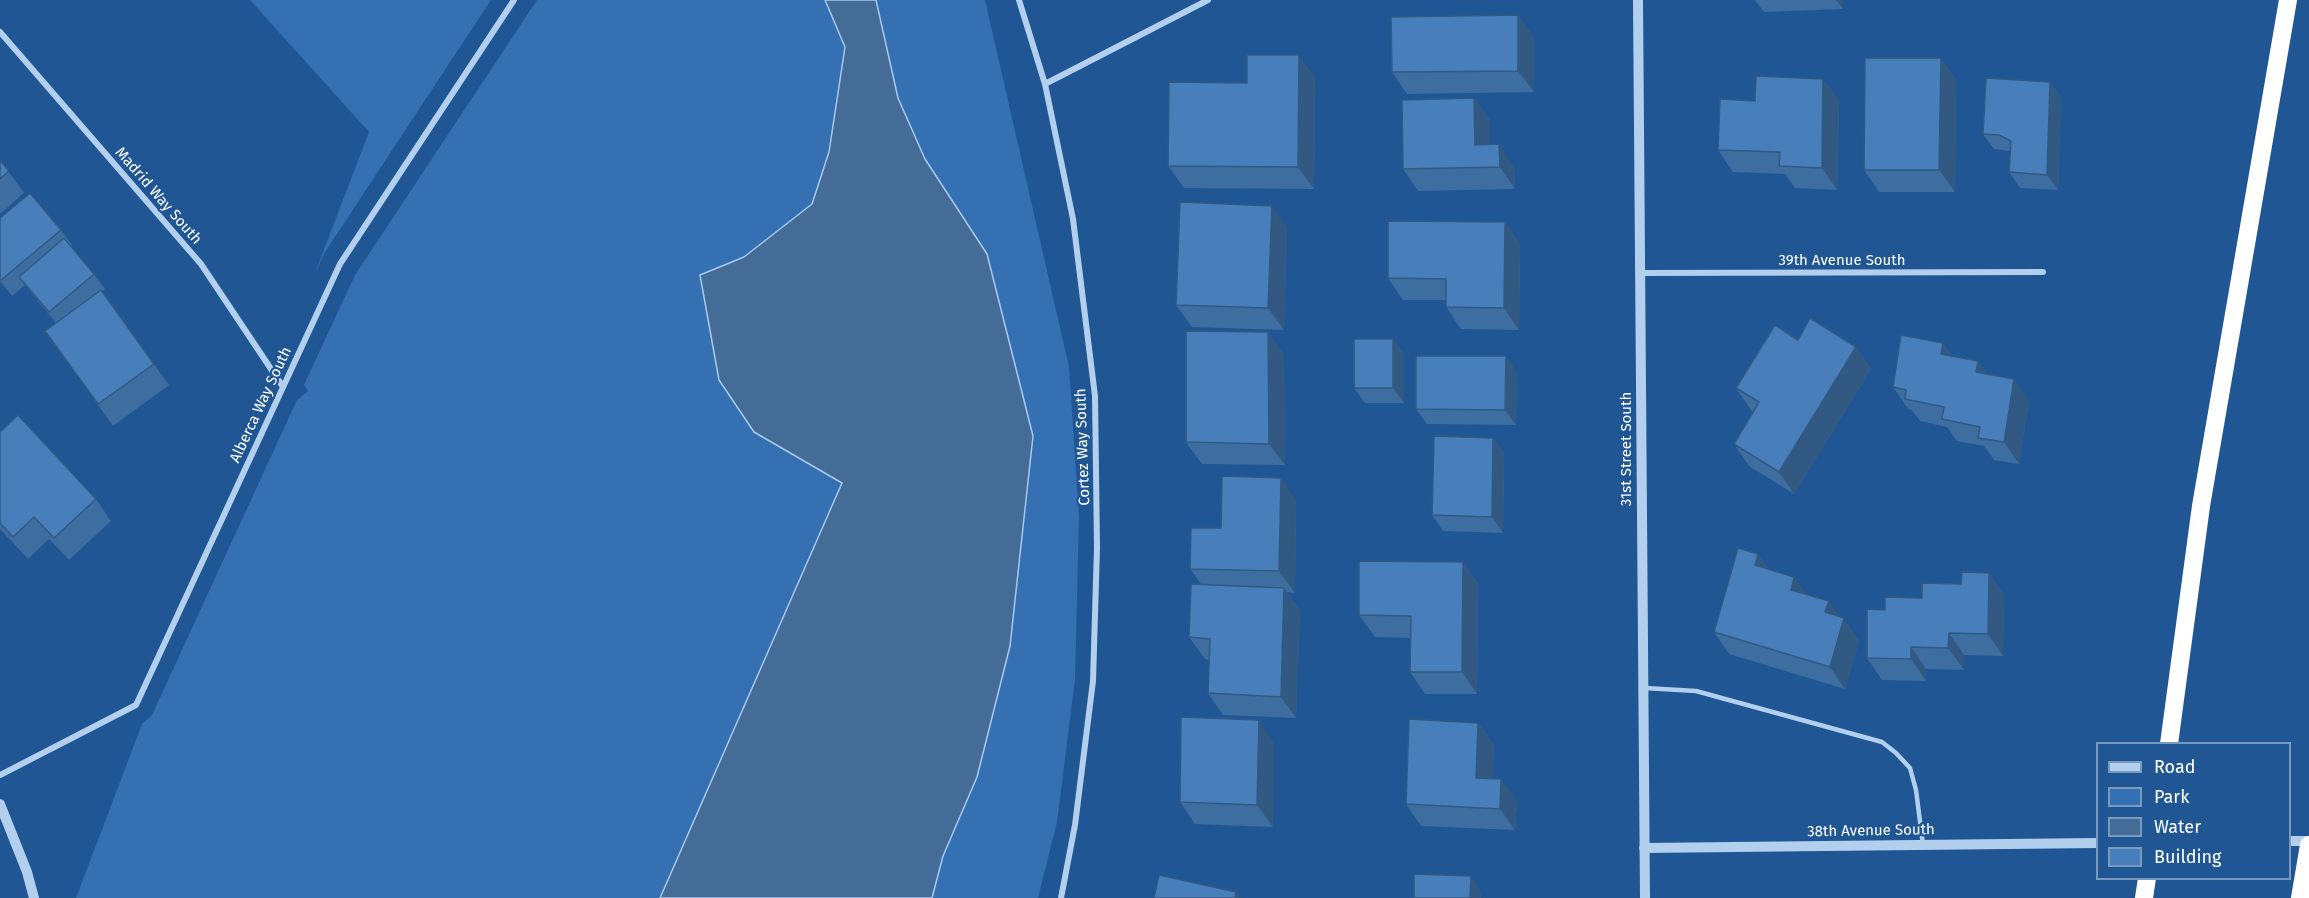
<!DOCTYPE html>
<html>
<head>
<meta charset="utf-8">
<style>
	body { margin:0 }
	#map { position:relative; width:2309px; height:898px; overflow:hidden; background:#205694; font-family:"Fira Sans",sans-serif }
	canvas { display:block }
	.legend { position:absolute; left:2096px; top:742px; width:195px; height:138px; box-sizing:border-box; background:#205694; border:2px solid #799abf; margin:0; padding:8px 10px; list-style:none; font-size:18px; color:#fff }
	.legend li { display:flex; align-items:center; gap:12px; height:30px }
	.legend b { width:30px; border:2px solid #799abf }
</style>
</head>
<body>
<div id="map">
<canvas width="2309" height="898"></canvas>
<ul class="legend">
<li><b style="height:8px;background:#b3cfee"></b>Road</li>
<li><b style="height:16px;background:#3470b2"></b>Park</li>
<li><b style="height:16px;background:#456b97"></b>Water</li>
<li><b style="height:16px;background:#487fba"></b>Building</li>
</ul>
</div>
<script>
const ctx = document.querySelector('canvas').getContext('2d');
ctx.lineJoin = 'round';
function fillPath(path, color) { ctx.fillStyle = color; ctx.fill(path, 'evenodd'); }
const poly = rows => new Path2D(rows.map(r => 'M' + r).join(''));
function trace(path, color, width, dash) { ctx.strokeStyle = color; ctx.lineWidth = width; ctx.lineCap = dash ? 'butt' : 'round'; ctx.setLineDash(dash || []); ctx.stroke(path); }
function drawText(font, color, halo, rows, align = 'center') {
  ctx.font = font + ' "Fira Sans",sans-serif'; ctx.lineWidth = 4.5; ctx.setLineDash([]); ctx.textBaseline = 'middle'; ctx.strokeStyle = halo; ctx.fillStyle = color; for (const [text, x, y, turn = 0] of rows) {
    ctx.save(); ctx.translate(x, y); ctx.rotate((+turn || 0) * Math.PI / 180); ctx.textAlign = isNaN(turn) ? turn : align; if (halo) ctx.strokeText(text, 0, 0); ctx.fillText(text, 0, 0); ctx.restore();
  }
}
fillPath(poly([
	[250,0,491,0,325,252,315,273,369,132],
	[537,0,825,0,845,47,829,152,812,204,744,257,700,276,719,380,754,432,842,483,660,898,76,898,142,724,152,715,297,400,308,391,304,385,355,275],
	[876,0,985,0,1069,367,1079,517,1075,679,1057,822,1038,898,932,898,943,856,977,777,1010,646,1033,436,987,254,925,159,898,98]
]), '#3470b2');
const water = poly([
	[825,0,876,0,898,98,925,159,987,254,1033,436,1010,646,977,777,943,856,932,898,660,898,842,483,754,432,719,380,700,275,744,257,812,204,829,152,845,47,825,0]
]);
fillPath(water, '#456b97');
trace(water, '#a6caef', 1.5);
trace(poly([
	[1645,688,1696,691,1882,742,1896,753,1910,768,1916,790,1923,845]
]), '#b3cfee', 4.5);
trace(poly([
	[1019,0,1045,84,1073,219,1095,396,1097,548,1093,681,1075,825,1061,898],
	[0,32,201,264,283,387],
	[1045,84,1208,0],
	[1641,273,2043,272],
	[0,775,136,705,340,264,514,0]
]), '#b3cfee', 6);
trace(poly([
	[1638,0,1645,898],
	[0,804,27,872,34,898],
	[2290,841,2309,841],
	[1644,848,2098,843]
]), '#b3cfee', 10);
trace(poly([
	[2169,744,2201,506,2288,0],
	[2144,898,2147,878],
	[2300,898,2309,845]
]), '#fff', 18);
fillPath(poly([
	[1755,0,1843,0,1843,9,1764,12],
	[1534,37,1534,92,1407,94,1392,72],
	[1941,58,1956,80,1955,192,1879,192,1864,170],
	[1315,77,1314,189,1184,188,1168,166,1247,83],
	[1823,79,1839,101,1837,190,1795,188,1785,174,1733,172,1718,150,1755,101],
	[2050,82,2061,98,2058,190,2020,188,2009,172,2010,151,1994,149,1983,134],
	[1474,98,1490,120,1490,144,1514,166,1515,189,1418,191,1403,169],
	[0,160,24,193,0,214],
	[0,218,61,230,72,245,71,246,94,274,105,289,102,292,169,385,113,426,45,331,56,323,25,285,12,296,0,281],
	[1505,222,1520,244,1519,330,1461,329,1446,307,1446,300,1403,300,1388,278],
	[1287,228,1284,330,1192,327,1176,305],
	[1393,339,1404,354,1404,403,1365,403,1354,388],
	[1798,340,1856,347,1871,369,1794,494,1749,466,1734,444,1753,412,1751,410,1736,388],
	[1943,343,1952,356,1978,361,1987,374,2029,401,2019,464,1994,460,1984,446,1957,441,1947,427,1920,421,1912,410,1908,409,1893,387],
	[1284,354,1285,465,1202,464,1186,442],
	[1517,372,1516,425,1427,424,1416,409],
	[0,432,96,499,111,521,69,560,49,539,28,559,0,529],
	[1493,438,1504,453,1503,533,1443,531,1432,515],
	[1296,500,1295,593,1287,592,1300,610,1296,718,1223,715,1208,693,1209,660,1205,659,1189,637,1201,584,1190,569,1221,528],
	[1463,562,1478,584,1477,694,1425,694,1410,672,1410,638,1375,637,1359,615],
	[1769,569,1840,617,1859,640,1845,689,1729,654,1714,632],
	[1989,573,2004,595,2003,656,1964,655,1964,670,1926,669,1926,681,1882,680,1867,658,1922,598],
	[1478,723,1494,745,1492,779,1517,801,1515,830,1421,826,1406,804],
	[1274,742,1273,827,1195,824,1180,802]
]), '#3e6da0');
fillPath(poly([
	[1836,0,1843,0,1843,9],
	[1518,15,1534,37,1534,92,1518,71],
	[1299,55,1315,77,1314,189,1298,167],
	[1941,58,1956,80,1955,192,1939,170],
	[1823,79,1839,101,1837,190,1822,168],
	[2050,82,2061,98,2058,190,2047,175],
	[1474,98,1490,120,1490,167,1475,145],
	[1499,144,1514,166,1515,189,1500,167],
	[1272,206,1287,228,1284,330,1268,308],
	[1505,222,1520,244,1519,330,1504,308],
	[1268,332,1284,354,1285,465,1269,444],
	[1393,339,1404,354,1404,403,1393,388],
	[1943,343,1958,365,1941,354],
	[1856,347,1871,369,1794,494,1779,472],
	[1506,356,1517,372,1516,425,1505,410],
	[1978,361,1994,383,1976,372],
	[2014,379,2029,401,2019,464,2004,442],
	[1493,438,1504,453,1503,533,1492,517],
	[1281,478,1296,500,1295,593,1279,571],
	[1758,554,1774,576,1755,565],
	[1463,562,1478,584,1477,694,1462,672],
	[1989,573,2004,595,2003,656,1988,634],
	[1794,577,1810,599,1791,590],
	[1284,588,1300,610,1296,718,1281,697],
	[1829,601,1843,621,1844,618,1859,640,1845,689,1830,667,1825,612],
	[1949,633,1964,655,1964,670,1948,648],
	[1911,647,1926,669,1926,681,1911,659],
	[1259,720,1274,742,1273,827,1257,805],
	[1478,723,1494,745,1491,800,1476,778],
	[1501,779,1517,801,1515,830,1500,809],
	[1471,876,1481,891,1481,898,1470,898],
	[1236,892,1241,898,1235,898]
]), '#325982');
const building = poly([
	[1518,15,1518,71,1392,72,1391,17,1518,15],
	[1247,55,1299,55,1298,167,1168,166,1169,82,1247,83,1247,55],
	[1865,58,1941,58,1939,170,1864,170,1865,58],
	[1756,76,1823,79,1822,168,1779,166,1780,152,1718,150,1720,99,1755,101,1756,76],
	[1986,78,2050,82,2047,175,2009,172,2011,141,1999,135,1983,134,1986,78],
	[1474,98,1475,145,1499,144,1500,167,1403,169,1402,100,1474,98],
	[0,160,9,171,0,179,0,160],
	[30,193,61,230,1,280,0,279,0,218,30,193],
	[1180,202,1272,206,1268,308,1176,305,1180,202],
	[1388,221,1505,222,1504,308,1446,307,1446,279,1388,278,1388,221],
	[64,238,94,274,49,312,19,277,64,238],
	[101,290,154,364,98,404,45,331,101,290],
	[1810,318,1856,347,1779,472,1734,444,1759,402,1736,388,1775,325,1798,340,1810,318],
	[1186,331,1268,332,1269,444,1186,442,1186,331],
	[1901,335,1943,343,1941,354,1978,361,1976,372,2014,379,2004,442,1978,438,1980,427,1942,419,1944,407,1905,399,1906,390,1893,387,1901,335],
	[1354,339,1393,339,1393,388,1354,388,1354,339],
	[1416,356,1506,356,1505,410,1416,409,1416,356],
	[18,415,96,499,54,538,34,517,13,537,0,523,0,432,18,415],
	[1434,436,1493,438,1492,517,1432,515,1434,436],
	[1222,476,1281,478,1279,571,1190,569,1191,528,1221,528,1222,476],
	[1738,548,1758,554,1755,565,1794,577,1791,590,1829,601,1825,612,1844,618,1830,667,1714,632,1738,548],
	[1359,561,1463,562,1462,672,1410,672,1411,616,1359,615,1359,561],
	[1962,572,1989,573,1988,634,1949,633,1948,648,1911,647,1911,659,1867,658,1867,609,1885,610,1885,597,1922,598,1922,583,1961,584,1962,572],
	[1191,584,1284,588,1281,697,1208,693,1210,639,1189,637,1191,584],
	[1181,717,1259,720,1257,805,1180,802,1181,717],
	[1409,719,1478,723,1476,778,1501,779,1500,809,1406,804,1409,719],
	[1414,874,1471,876,1470,898,1414,898,1414,874],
	[1159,875,1236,892,1235,898,1154,898,1159,875]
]);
fillPath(building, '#487fba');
trace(building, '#325982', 1.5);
drawText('15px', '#fff', '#205694', [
	["Madrid Way South",158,196,49],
	["39th Avenue South",1842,261],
	["Alberca Way South",261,405,-65],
	["Cortez Way South",1083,447,-92],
	["31st Street South",1627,449,-90],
	["38th Avenue South",1871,831,-1]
]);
</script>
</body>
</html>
